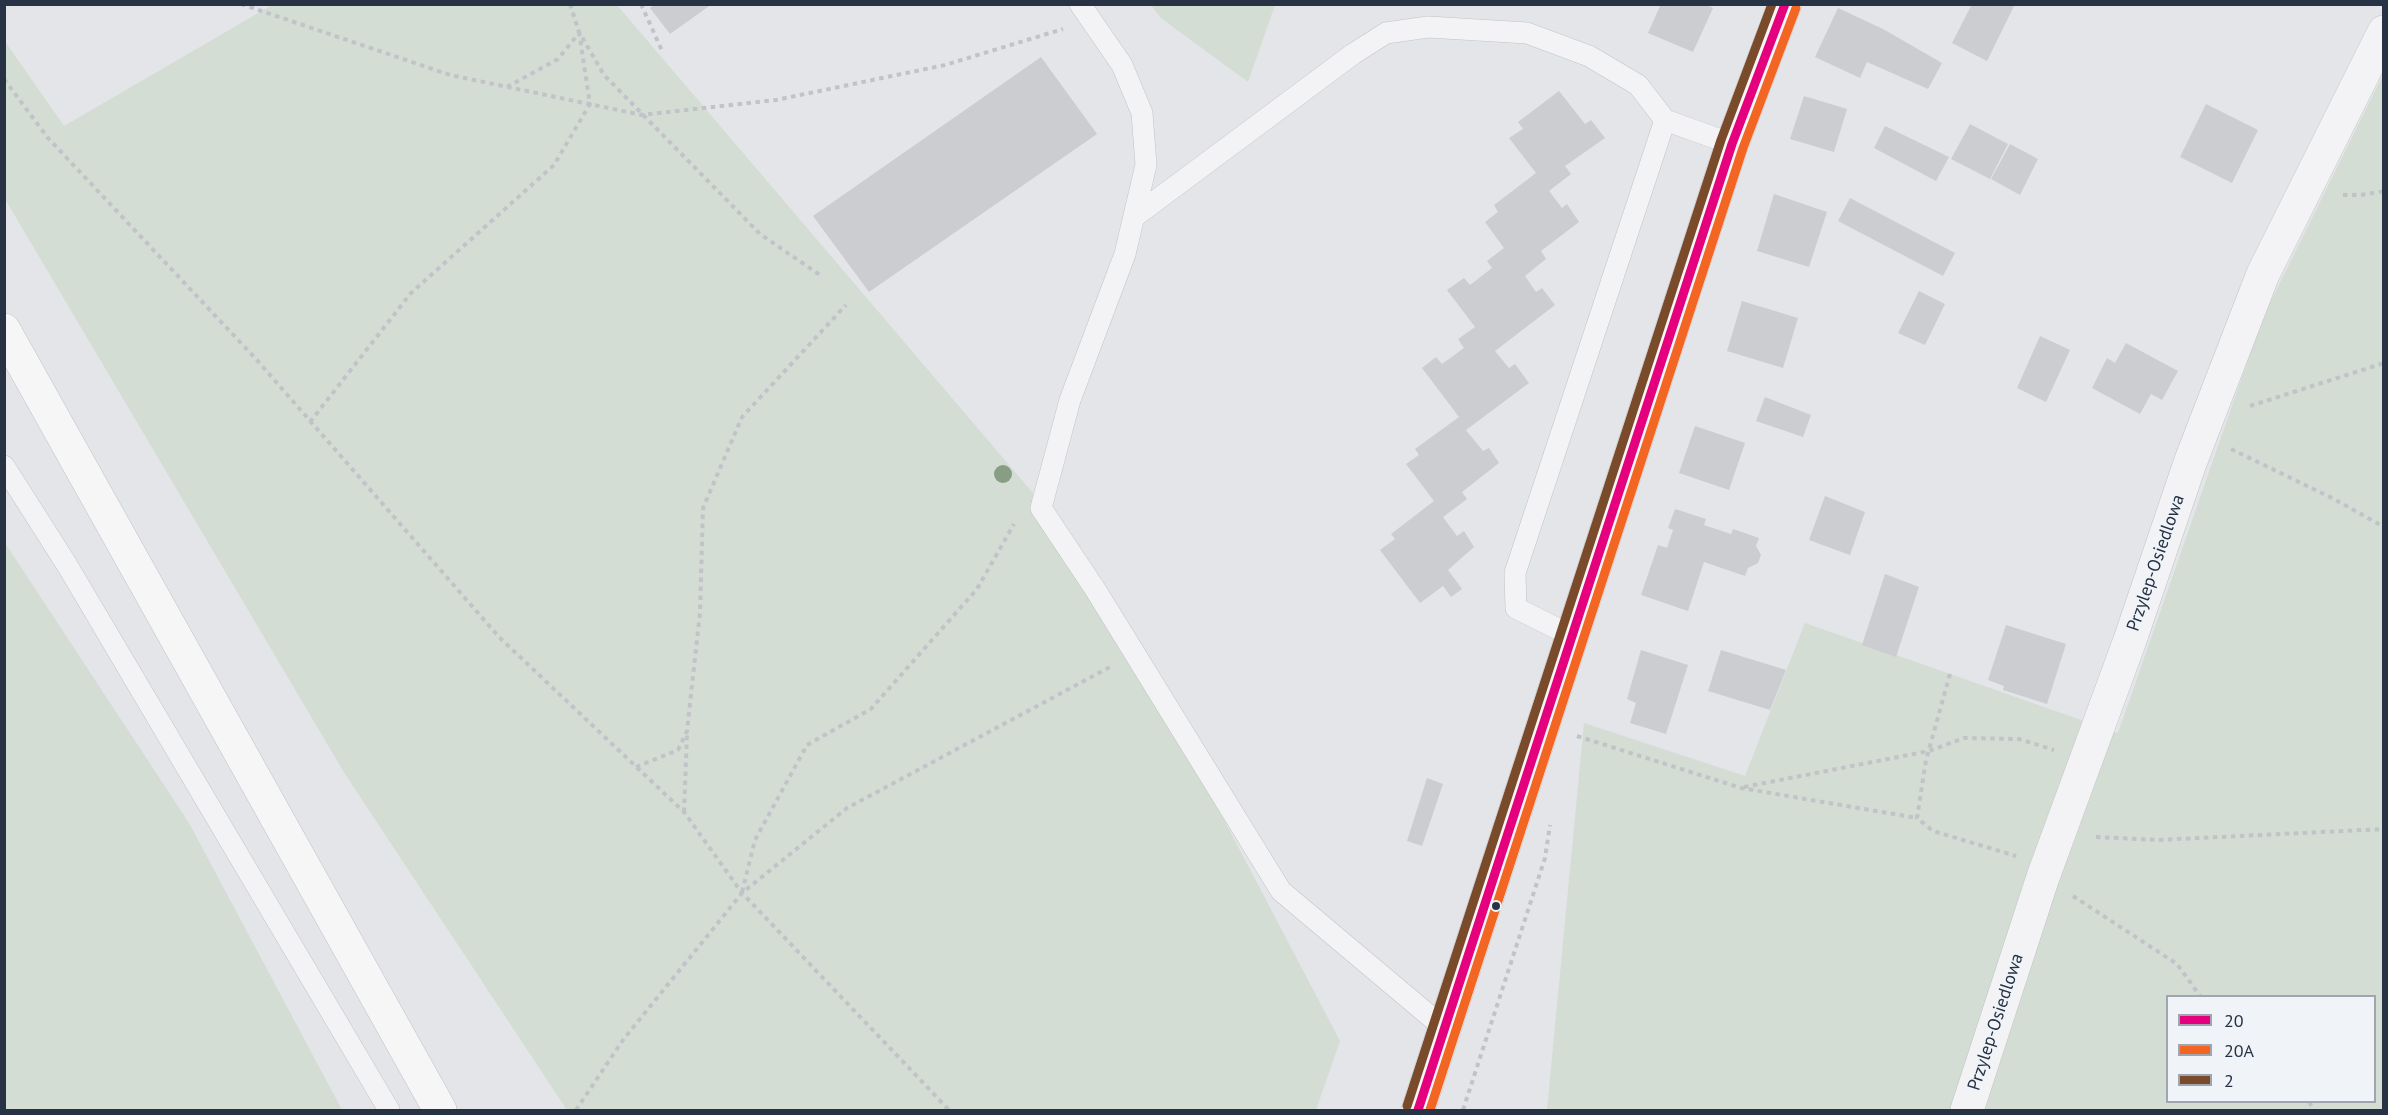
<!DOCTYPE html>
<html>
<head>
<meta charset="utf-8">
<style>
	body { margin:0 }
	#map { position:relative; width:2388px; height:1115px; overflow:hidden; background:#e3e5e8; font-family:"PT Sans",sans-serif }
	canvas { display:block }
	.frame { position:absolute; inset:0; border:6px solid #273244; pointer-events:none }
	.legend { position:absolute; left:2166px; top:995px; width:210px; height:108px; box-sizing:border-box; background:#f0f4f8; border:2px solid #a0a6b0; margin:0; padding:8px 10px; list-style:none; font-size:18px; color:#273244 }
	.legend li { display:flex; align-items:center; gap:12px; height:30px }
	.legend b { width:30px; border:2px solid #a0a6b0 }
</style>
</head>
<body>
<div id="map">
<canvas width="2388" height="1115"></canvas>
<div class="frame"></div>
<ul class="legend">
<li><b style="height:8px;background:#e5007d"></b>20</li>
<li><b style="height:8px;background:#f26522"></b>20A</li>
<li><b style="height:8px;background:#7a4b2a"></b>2</li>
</ul>
</div>
<script>
const ctx = document.querySelector('canvas').getContext('2d');
ctx.lineJoin = 'round';
function fillPath(path, color) { ctx.fillStyle = color; ctx.fill(path, 'evenodd'); }
const poly = rows => new Path2D(rows.map(r => 'M' + r).join(''));
function trace(path, color, width, dash) { ctx.strokeStyle = color; ctx.lineWidth = width; ctx.lineCap = dash ? 'butt' : 'round'; ctx.setLineDash(dash || []); ctx.stroke(path); }
function drawText(font, color, halo, rows, align = 'center') {
  ctx.font = font + ' "PT Sans",sans-serif'; ctx.lineWidth = 6; ctx.setLineDash([]); ctx.textBaseline = 'middle'; ctx.strokeStyle = halo; ctx.fillStyle = color; for (const [text, x, y, turn = 0] of rows) {
    ctx.save(); ctx.translate(x, y); ctx.rotate((+turn || 0) * Math.PI / 180); ctx.textAlign = isNaN(turn) ? turn : align; if (halo) ctx.strokeText(text, 0, 0); ctx.fillText(text, 0, 0); ctx.restore();
  }
}
fillPath(poly([
	[272,5,617,5,1084,553,1340,1041,1316,1110,567,1110,345,774,5,199,4,40,64,126],
	[1151,5,1275,5,1248,82,1161,18],
	[2383,75,2383,1110,1547,1110,1584,723,1745,776,1805,623,2118,733,2263,317],
	[2168,996,2374,996,2374,1102,2168,1102],
	[5,543,189,823,342,1110,5,1110]
]), '#d3ddd3');
fillPath(poly([
	[656,4,712,4,670,34,650,8],
	[1661,4,1705,4,1713,8,1693,52,1648,33],
	[1972,4,2015,4,1987,61,1952,43],
	[1838,8,1883,29,1942,63,1928,89,1867,62,1860,78,1815,57],
	[1041,57,1097,134,869,292,813,216],
	[1559,91,1585,124,1591,120,1605,138,1565,166,1571,174,1549,191,1562,208,1567,204,1579,222,1541,251,1546,259,1525,276,1536,292,1542,288,1555,305,1495,351,1509,368,1515,364,1529,383,1466,430,1483,451,1489,448,1499,463,1462,492,1467,499,1443,517,1457,536,1464,531,1474,547,1448,570,1462,589,1451,597,1443,586,1420,603,1380,550,1395,539,1391,534,1434,501,1406,464,1419,455,1415,449,1459,417,1422,368,1436,357,1442,364,1464,348,1458,339,1475,327,1447,290,1464,278,1470,285,1492,268,1487,261,1504,248,1485,222,1498,212,1494,205,1536,173,1509,138,1523,129,1518,122],
	[1804,96,1847,109,1834,152,1790,139],
	[2206,104,2258,130,2232,183,2180,157],
	[1970,124,2008,144,1990,179,1951,159],
	[1885,126,1949,157,1936,181,1874,148],
	[2010,144,2038,159,2020,195,1991,179],
	[1774,194,1827,212,1809,267,1757,251],
	[1850,198,1955,253,1943,276,1838,221],
	[1919,291,1945,304,1925,345,1898,333],
	[1742,301,1798,318,1783,368,1727,351],
	[2040,336,2070,350,2046,402,2017,388],
	[2126,343,2178,371,2162,400,2151,394,2140,414,2092,388,2107,358,2115,363],
	[1765,397,1811,415,1803,437,1756,421],
	[1695,426,1745,443,1729,490,1679,473],
	[1825,496,1865,512,1850,555,1809,540],
	[1675,509,1706,519,1704,525,1731,534,1733,529,1759,538,1756,546,1761,555,1758,563,1748,568,1745,576,1704,562,1688,611,1641,595,1658,545,1667,548,1673,530,1668,528],
	[1885,574,1919,587,1896,657,1862,645],
	[2006,625,2066,644,2047,704,2003,690,2004,686,1988,680],
	[1641,650,1688,665,1666,734,1630,723,1636,703,1627,699],
	[1721,650,1786,670,1770,710,1708,691],
	[1427,778,1443,784,1422,846,1407,841]
]), '#cbcdd1');
const service = poly([
	[1080,4,1122,65,1142,113,1146,165,1125,254,1070,400,1041,508,1095,589,1281,891,1444,1028],
	[1134,217,1353,54,1386,33,1428,27,1527,33,1589,56,1638,85,1665,120,1732,144],
	[4,466,67,565,389,1110],
	[1572,636,1516,608,1515,573,1665,120]
]);
const minor = poly([
	[1967,1110,2043,877,2130,640,2190,463,2263,274,2384,32]
]);
const secondary = poly([
	[1418,1110,1732,144,1785,4]
]);
const primary = poly([
	[4,330,440,1110]
]);
trace(service, '#c1c3c6', 22);
trace(minor, '#c1c3c6', 34);
trace(secondary, '#c1c3c6', 34);
trace(primary, '#bec2c6', 34);
trace(poly([
	[241,4,450,75,642,115,776,100,945,65,1063,29],
	[570,4,579,32,604,75,760,234,820,275],
	[641,4,663,53],
	[4,79,48,138,256,359,499,637,684,812,742,893,949,1110],
	[507,87,558,59,579,33],
	[2343,195,2361,195,2384,191],
	[2250,406,2384,363],
	[310,422,411,293,554,165,590,104,579,32],
	[2231,449,2334,499,2384,527],
	[1950,674,1926,760,1917,818,1933,831,2016,856],
	[1577,736,1741,788,1917,818],
	[636,767,678,750,687,731,700,613,703,508,742,417,846,305],
	[1744,787,1929,751,1964,738,2019,739,2054,750],
	[684,812,687,734],
	[2096,837,2158,840,2384,829],
	[742,892,755,840,807,745,871,709,977,589,1014,524],
	[2073,896,2177,964,2200,996],
	[2309,1102,2314,1110],
	[576,1110,623,1040,742,893,847,808,1110,667],
	[1463,1110,1545,858,1550,825]
]), '#c1c3c9', 4, [4.5, 4.5]);
trace(service, '#f3f3f5', 21);
trace(minor, '#f3f3f5', 33);
trace(secondary, '#f6f6f7', 33);
trace(primary, '#f6f6f7', 33);
trace(poly([
	[1418,1110,1732,144,1785,4]
]), '#e5007d', 9);
trace(poly([
	[1430,1110,1743,148,1796,8]
]), '#f26522', 9);
trace(poly([
	[1407,1106,1721,140,1772,4]
]), '#7a4b2a', 9);
ctx.fillStyle = '#879d84';
for (const [x, y] of [
	[1003,474]
]) { ctx.beginPath(); ctx.arc(x, y, 9, 0, 2 * Math.PI); ctx.fill(); }
for (const [x, y, r, color] of [
	[1496,906,5,"#273244"]
]) { const dot = new Path2D(); dot.arc(x, y, r, 0, 2 * Math.PI); ctx.fillStyle = color; ctx.fill(dot); trace(dot, '#f0f4f8', 2); }
drawText('18px', '#273244', '#f0f4f8', [
	["Przylep-Osiedlowa",2156,563,-71],
	["Przylep-Osiedlowa",1996,1022,-72]
]);
</script>
</body>
</html>
